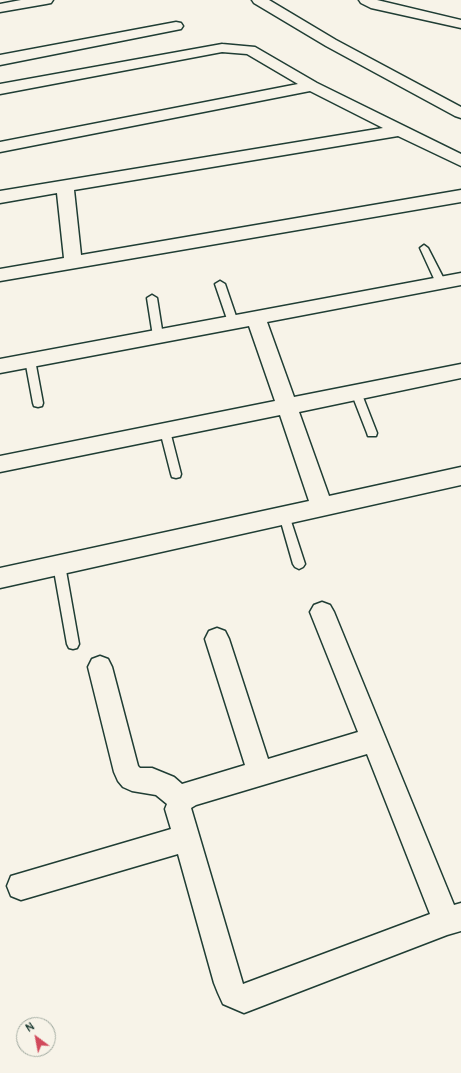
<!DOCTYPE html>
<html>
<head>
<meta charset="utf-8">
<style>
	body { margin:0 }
	#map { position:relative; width:461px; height:1073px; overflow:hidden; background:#f7f3e8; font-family:Pangolin,sans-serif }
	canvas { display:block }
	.north { position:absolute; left:16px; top:1017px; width:40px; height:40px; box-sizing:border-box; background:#f7f3e8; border:1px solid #a1aaa0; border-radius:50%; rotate:328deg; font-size:11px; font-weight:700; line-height:16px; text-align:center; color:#1f3d34 }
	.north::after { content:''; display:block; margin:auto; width:14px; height:18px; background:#d1495b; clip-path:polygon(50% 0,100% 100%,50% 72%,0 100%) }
</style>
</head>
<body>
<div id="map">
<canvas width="461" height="1073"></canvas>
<div class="north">N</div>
</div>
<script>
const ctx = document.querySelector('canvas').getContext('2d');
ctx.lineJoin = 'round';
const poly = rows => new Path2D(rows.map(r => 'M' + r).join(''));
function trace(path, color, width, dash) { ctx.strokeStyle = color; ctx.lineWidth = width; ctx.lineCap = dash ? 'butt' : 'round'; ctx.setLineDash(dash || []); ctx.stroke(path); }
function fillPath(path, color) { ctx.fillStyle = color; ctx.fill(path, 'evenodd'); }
const service = poly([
	[424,245,428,248,446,283,444,285,441,286,436,283,420,248,424,245],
	[220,281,225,284,238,322,236,324,230,324,228,322,215,284,220,281],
	[152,295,157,298,163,336,158,340,153,336,147,298,152,295],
	[30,356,33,357,35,360,43,403,42,406,38,407,34,406,33,403,25,360,27,357,30,356],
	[356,388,360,389,361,392,377,433,376,436,368,436,367,433,351,392,352,389,356,388],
	[165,427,169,428,170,431,181,474,180,477,176,478,172,477,171,474,160,431,161,428,165,427],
	[284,510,288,512,289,515,305,564,303,567,299,569,295,567,293,564,279,515,280,512,284,510],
	[59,560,63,562,65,565,79,644,77,648,73,649,69,648,67,644,53,565,55,562,59,560]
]);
const minor = poly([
	[21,0,53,0,51,3,46,4,0,12,0,4,21,0],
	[252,0,269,0,336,40,461,107,461,118,455,116,326,46,254,3,252,0],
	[359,0,377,0,461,20,461,28,371,8,361,3,359,0],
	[176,22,181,23,183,26,181,29,0,65,0,55,176,22],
	[222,44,255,47,317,83,461,154,461,166,398,136,74,190,81,255,461,190,461,202,0,281,0,269,64,258,57,193,0,203,0,191,383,128,310,91,0,152,0,142,298,84,247,54,222,52,0,94,0,84,222,44],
	[461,273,461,285,267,322,294,397,461,364,461,378,299,412,329,496,461,467,461,485,0,588,0,568,309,501,280,415,0,472,0,456,275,401,249,326,0,373,0,359,461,273],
	[322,602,330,605,334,612,454,905,461,903,461,931,447,935,244,1013,223,1004,218,993,214,983,178,854,21,900,11,896,7,886,11,876,171,829,165,809,167,804,156,795,132,791,123,787,118,781,114,772,88,667,92,659,100,656,108,659,112,667,138,766,140,768,152,768,174,777,182,784,245,765,205,639,209,631,217,628,225,631,229,639,268,759,358,732,310,612,314,605,322,602],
	[367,754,430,914,243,984,191,808,196,805,367,754]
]);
trace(service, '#1f3d34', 3);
trace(minor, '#1f3d34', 3);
fillPath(service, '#f7f3e8');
fillPath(minor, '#f7f3e8');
</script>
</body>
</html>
